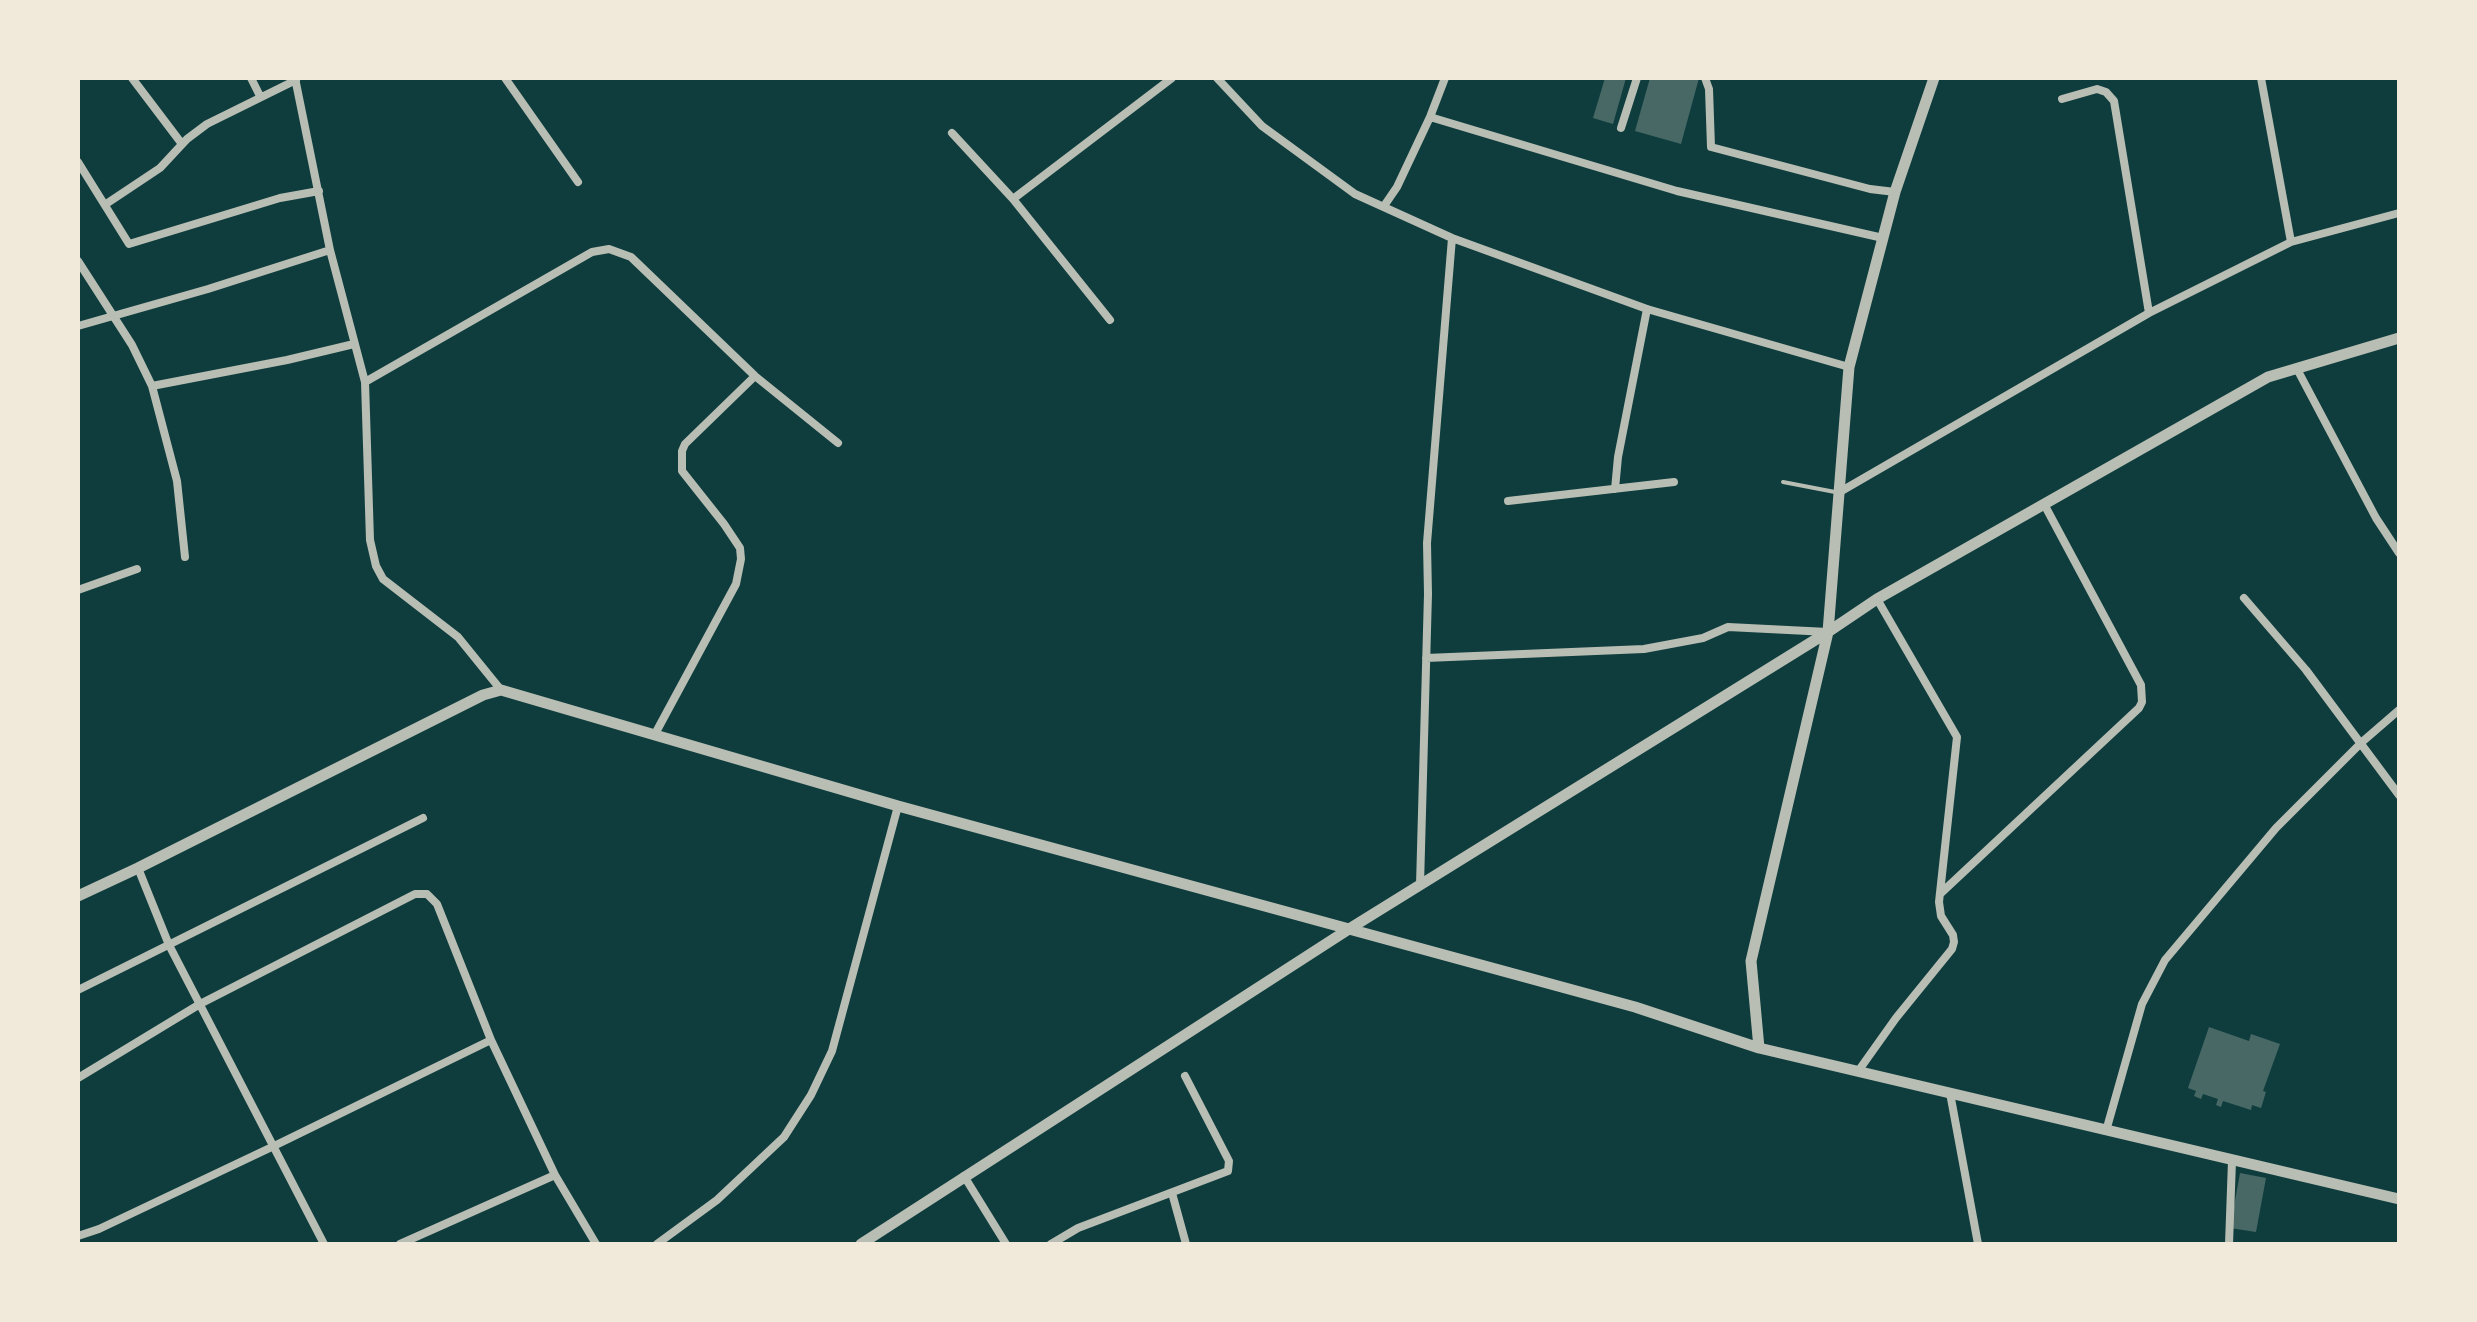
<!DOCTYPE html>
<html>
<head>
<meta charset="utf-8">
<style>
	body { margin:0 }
	#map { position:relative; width:2477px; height:1322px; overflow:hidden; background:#0f3d3e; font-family:"IBM Plex Sans",sans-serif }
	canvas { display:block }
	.frame { position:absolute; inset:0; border:80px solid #f1e9da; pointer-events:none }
</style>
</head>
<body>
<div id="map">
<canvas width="2477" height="1322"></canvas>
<div class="frame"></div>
</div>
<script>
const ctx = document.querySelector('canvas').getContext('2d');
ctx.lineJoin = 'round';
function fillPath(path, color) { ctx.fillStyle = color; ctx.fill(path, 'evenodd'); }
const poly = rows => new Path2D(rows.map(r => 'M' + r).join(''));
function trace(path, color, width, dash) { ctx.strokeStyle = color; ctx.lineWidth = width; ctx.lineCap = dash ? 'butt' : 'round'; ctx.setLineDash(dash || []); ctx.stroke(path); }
fillPath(poly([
	[1605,78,1626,78,1613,124,1593,118],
	[1650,78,1699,78,1681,144,1635,131],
	[2209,1027,2249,1041,2251,1034,2280,1044,2263,1091,2266,1092,2261,1108,2252,1105,2251,1110,2223,1101,2221,1107,2216,1105,2218,1099,2203,1094,2201,1099,2194,1096,2196,1091,2188,1088],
	[2240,1173,2266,1178,2256,1232,2230,1228]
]), '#486865');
trace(poly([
	[1783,482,1835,492]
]), '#b8beb3', 4);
trace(poly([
	[132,78,182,144],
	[251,78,260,96],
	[295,78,330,250,365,382,370,540,376,566,383,579,458,637,501,690],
	[505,78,578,182],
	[1217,78,1262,126,1355,194,1452,238,1647,309,1849,367],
	[1705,78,1709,89,1711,147,1870,189,1895,192],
	[2261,78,2291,242],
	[2062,99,2097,89,2106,92,2114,101,2149,313],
	[1430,117,1677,191,1883,238],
	[1621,128,1637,78],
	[952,133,1013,199,1110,320],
	[78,162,129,244,280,198,319,191],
	[1013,199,1172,78],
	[106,204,160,168,187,139,207,124,296,80],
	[1384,206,1397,187,1430,117,1445,78],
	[78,261,132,345,152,386,177,481,185,557],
	[78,326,208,289,330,250],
	[2297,369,2376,518,2399,553],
	[365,382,592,252,609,249,631,257,755,376,838,443],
	[152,386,287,360,354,344],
	[1615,489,1618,457,1647,309],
	[1838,493,2149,313,2291,242,2399,213],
	[1508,501,1674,482],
	[78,590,137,569],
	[2244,598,2306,670,2399,795],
	[1426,658,1644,649,1703,638,1728,627,1828,632],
	[655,734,736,584,741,559,740,548,724,524,682,471,682,451,685,444,755,376],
	[138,868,169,945,324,1244],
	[1420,885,1428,594,1427,543,1452,238],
	[1940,894,2139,708,2142,702,2141,685,2044,504],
	[78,990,423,818],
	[1859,1070,1896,1018,1952,949,1954,942,1953,935,1941,916,1939,902,1957,737,1877,599],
	[78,1078,200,1004,415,894,427,894,437,904,491,1040,555,1175,596,1244],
	[1950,1093,1978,1244],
	[2106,1131,2142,1004,2165,960,2276,828,2362,742,2399,710],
	[964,1176,1006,1244],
	[1172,1193,1186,1244],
	[78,1236,99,1229,274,1146,491,1040],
	[400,1244,555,1175],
	[657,1244,717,1200,784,1137,811,1095,832,1051,898,806],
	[1051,1244,1078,1228,1228,1171,1229,1161,1185,1076],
	[2229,1244,2232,1161]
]), '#b8beb3', 8);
trace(poly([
	[78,896,138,868,483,695,501,690,898,806,1635,1007,1759,1048,2399,1199],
	[1759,1048,1751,961,1828,632,1849,367,1895,192,1934,78],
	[861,1244,1349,929,1828,632,1877,599,2268,377,2399,338]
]), '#b8beb3', 11);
</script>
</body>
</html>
